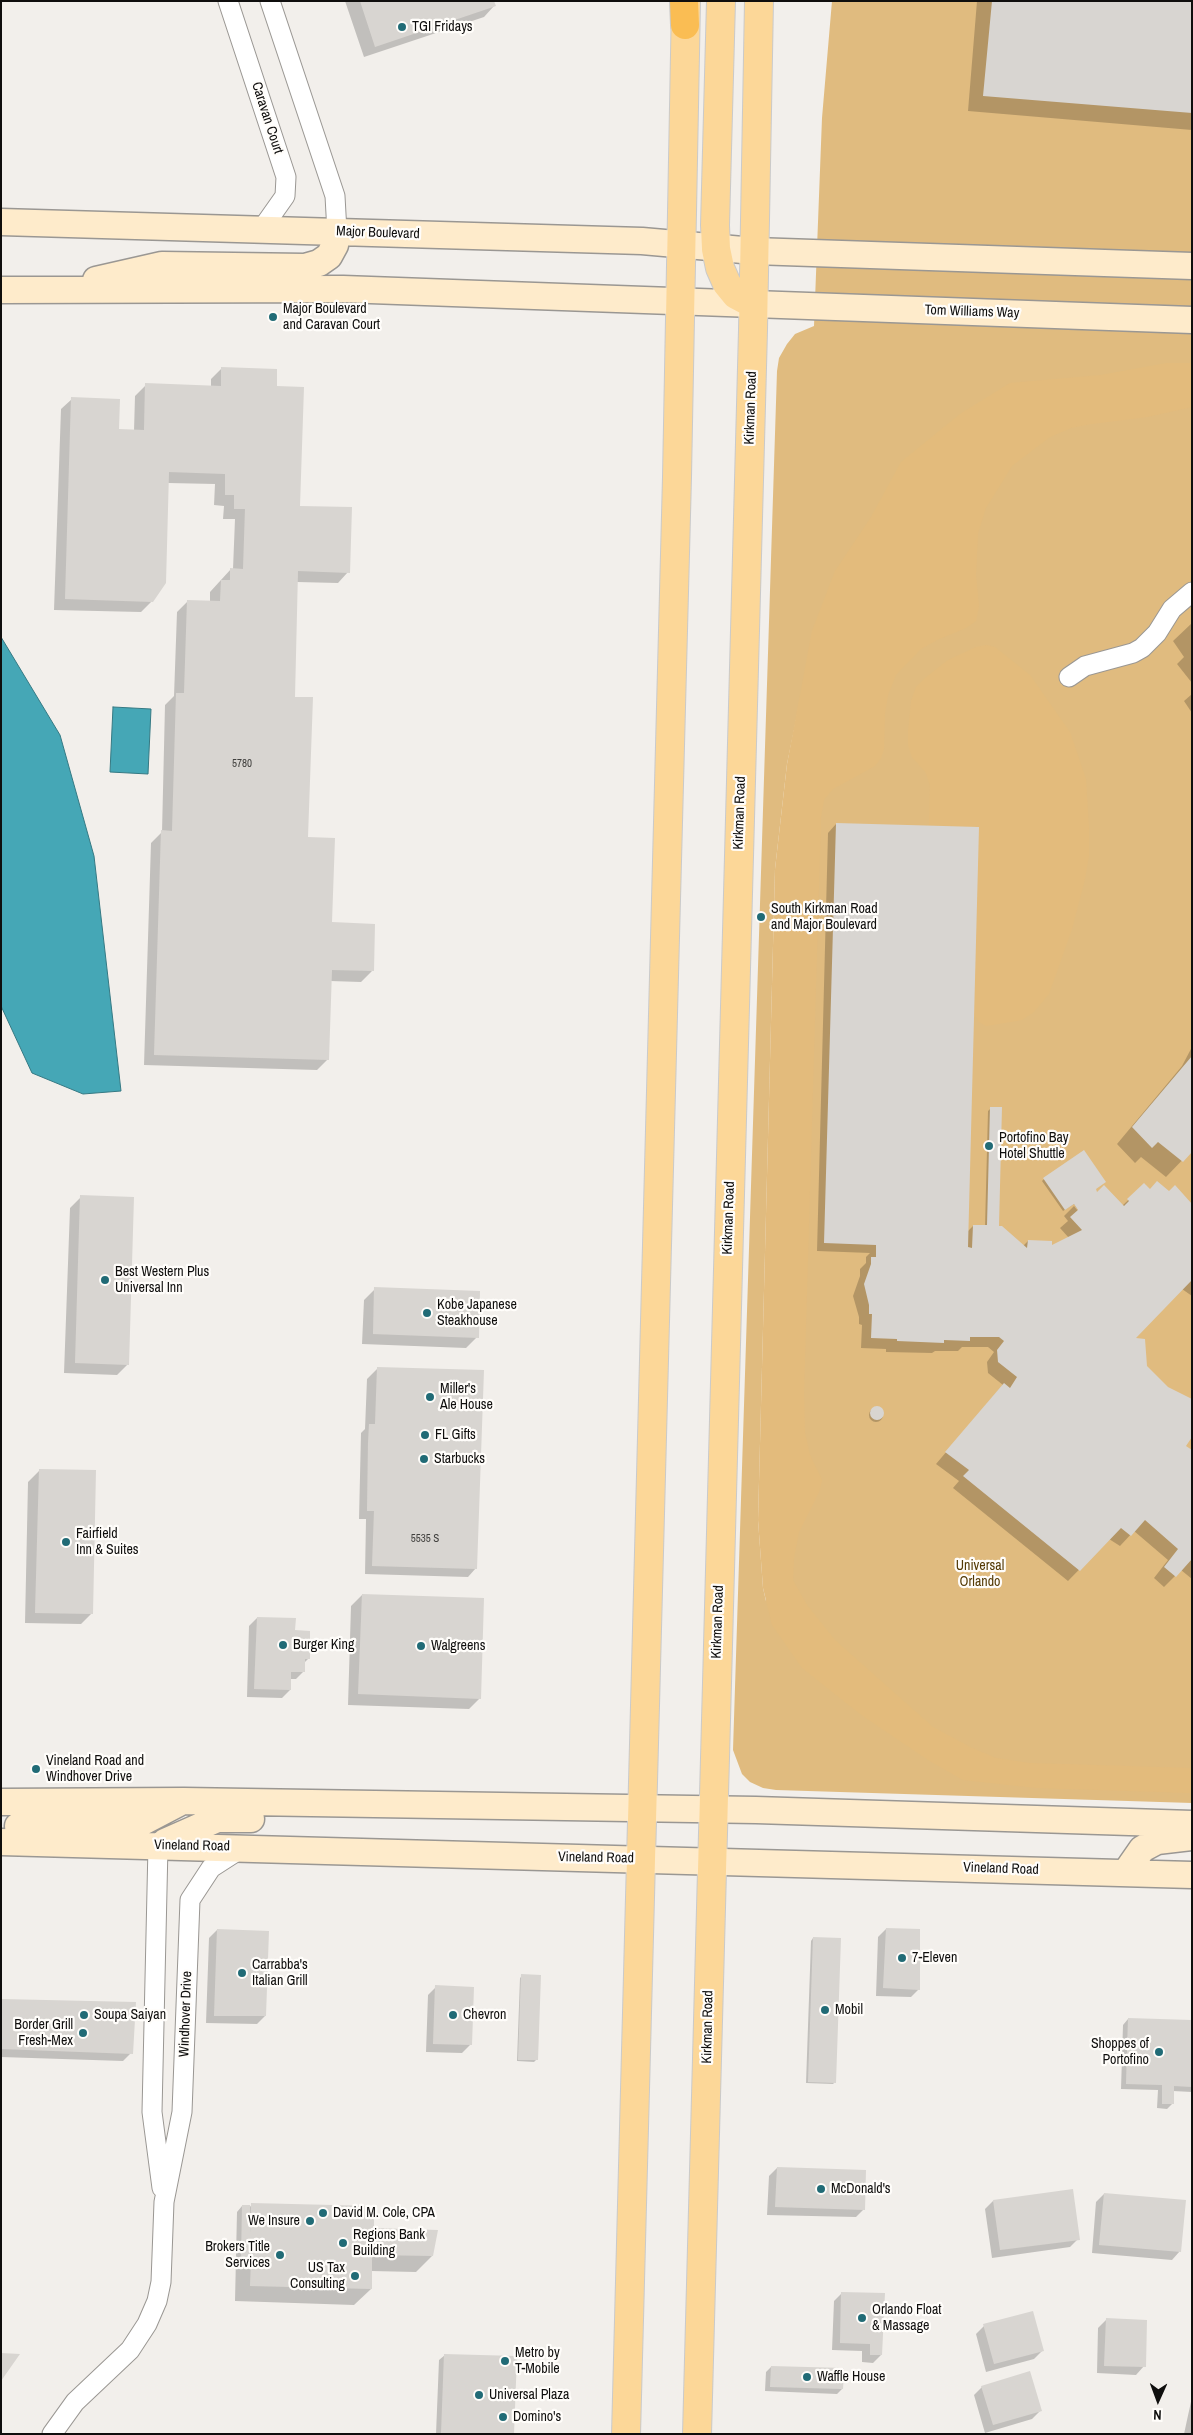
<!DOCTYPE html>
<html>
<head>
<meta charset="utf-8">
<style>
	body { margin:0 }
	#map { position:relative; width:1193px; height:2435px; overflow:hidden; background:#f2efeb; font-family:"Archivo Narrow",sans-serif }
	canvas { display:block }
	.frame { position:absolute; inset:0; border:2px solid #0f0e0d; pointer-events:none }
	.north { position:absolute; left:1133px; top:2375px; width:50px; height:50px; -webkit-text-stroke:4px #fffdfa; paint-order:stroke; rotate:182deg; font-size:14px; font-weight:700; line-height:20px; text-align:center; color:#0f0e0d }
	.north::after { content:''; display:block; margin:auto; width:18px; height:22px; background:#0f0e0d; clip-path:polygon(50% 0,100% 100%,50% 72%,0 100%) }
</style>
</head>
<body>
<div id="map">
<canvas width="1193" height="2435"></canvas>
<div class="frame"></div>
<div class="north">N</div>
</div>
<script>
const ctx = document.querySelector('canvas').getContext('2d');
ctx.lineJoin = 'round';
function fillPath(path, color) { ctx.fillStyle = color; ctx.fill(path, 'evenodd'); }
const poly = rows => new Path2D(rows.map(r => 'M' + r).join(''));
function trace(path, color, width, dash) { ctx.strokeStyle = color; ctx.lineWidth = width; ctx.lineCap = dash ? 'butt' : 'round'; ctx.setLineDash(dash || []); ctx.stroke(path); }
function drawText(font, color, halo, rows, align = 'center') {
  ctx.font = font + ' "Archivo Narrow",sans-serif'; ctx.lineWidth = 4.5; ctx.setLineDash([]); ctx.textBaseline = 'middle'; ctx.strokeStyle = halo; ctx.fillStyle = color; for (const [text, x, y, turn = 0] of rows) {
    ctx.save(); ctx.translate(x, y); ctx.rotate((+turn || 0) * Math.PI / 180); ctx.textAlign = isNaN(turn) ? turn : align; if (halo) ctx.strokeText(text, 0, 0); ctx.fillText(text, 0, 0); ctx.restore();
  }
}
fillPath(poly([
	[832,1,1192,1,1192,1803,776,1790,763,1788,750,1782,742,1774,733,1750,777,371,779,358,787,344,795,334,814,326,822,118],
	[800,700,766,1601,763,1588,758,1520,775,869,787,764]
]), '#e0bb7f');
fillPath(poly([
	[1167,363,1192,363,1192,407,1147,417,1091,424,1071,428,1050,437,1012,466,986,508,978,533,976,575,979,606,976,621,966,628,937,640,921,649,896,675,888,695,885,713,884,749,881,758,875,766,833,789,824,800,821,817,804,1392,805,1433,810,1455,822,1480,819,1492,799,1532,794,1558,793,1580,807,1605,835,1640,933,1727,972,1748,996,1758,1029,1763,1192,1768,1192,1793,1036,1788,963,1780,928,1760,860,1714,802,1668,772,1625,763,1588,758,1520,775,869,787,764,812,631,835,571,871,517,901,462,960,414,1010,383,1101,375],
	[986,645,995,647,1030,675,1070,732,1086,779,1089,829,1089,855,1085,879,1072,929,1049,994,1034,1012,1022,1020,986,1026,979,1022,974,1014,979,827,929,825,930,786,926,773,912,757,908,745,908,732,911,701,916,687,925,678,948,660,976,647]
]), '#e3bb7c');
const water = poly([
	[1,637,60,735,94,856,121,1091,83,1094,32,1073,1,1006,1,637],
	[113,707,151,709,148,774,110,772,113,707]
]);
fillPath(water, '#45a7b6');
trace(water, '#357983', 1);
fillPath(poly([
	[345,1,493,1,494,6,484,17,364,57],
	[977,1,1192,1,1192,130,968,111],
	[222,368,275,387,299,507,348,572,338,583,297,582,293,698,307,838,331,923,372,971,361,982,330,981,328,1059,317,1070,144,1065,151,843,162,832,165,705,174,696,177,612,188,601,210,602,210,592,231,569,233,569,235,519,223,519,224,506,214,505,215,484,168,483,152,601,141,612,54,610,61,409,72,399,118,430,134,431,135,396,146,385,211,387,211,379],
	[1192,623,1192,683,1177,664,1184,657,1173,641],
	[1192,694,1192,713,1184,701],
	[836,824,967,1232,973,1226,985,1227,988,1111,991,1108,998,1227,1023,1246,1028,1241,1050,1247,1069,1238,1060,1228,1068,1221,1064,1216,1074,1206,1081,1215,1074,1204,1063,1211,1042,1181,1044,1179,1094,1190,1097,1194,1122,1206,1144,1185,1149,1191,1169,1193,1192,1206,1192,1296,1182,1289,1133,1339,1185,1446,1192,1452,1192,1579,1181,1570,1164,1587,1154,1578,1168,1560,1134,1531,1120,1546,1109,1539,1068,1581,953,1488,959,1481,936,1464,1003,1385,988,1373,987,1362,994,1352,988,1347,962,1347,958,1351,935,1351,932,1353,886,1352,886,1349,861,1348,862,1325,859,1324,859,1317,853,1296,860,1276,860,1269,866,1263,866,1257,870,1253,817,1251,828,833],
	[1192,1047,1192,1150,1166,1177,1141,1157,1135,1163,1117,1144,1182,1066],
	[81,1197,128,1364,117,1375,64,1373,70,1208],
	[375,1289,477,1337,466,1348,362,1344,364,1300],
	[378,1368,476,1568,468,1577,365,1574,366,1519,359,1519,361,1433,365,1429,367,1379],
	'869 1415a7 7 0 1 1 14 0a7 7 0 1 1-14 0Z',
	[39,1471,92,1613,81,1624,25,1623,28,1482],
	[362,1595,480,1698,469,1709,348,1705,351,1606],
	[257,1618,294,1632,308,1659,304,1663,304,1671,296,1679,290,1679,290,1690,282,1698,247,1697,249,1626],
	[886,1929,919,1989,911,1997,876,1996,878,1937],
	[217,1930,265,2016,257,2024,206,2023,209,1938],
	[813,1938,835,2082,833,2084,806,2083,811,1941],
	[522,1976,536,2060,534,2062,517,2061,520,1978],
	[436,1987,470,2045,462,2053,426,2052,428,1995],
	[1,2000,131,2053,123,2061,1,2057],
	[1128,2019,1192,2021,1192,2092,1173,2091,1173,2103,1167,2109,1157,2108,1158,2090,1121,2089,1123,2025],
	[777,2168,864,2209,856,2217,767,2215,769,2176],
	[1104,2194,1180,2251,1172,2260,1092,2253,1096,2202],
	[993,2201,1078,2239,1070,2247,992,2258,985,2209],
	[252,2204,373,2230,432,2256,416,2272,371,2271,371,2289,354,2305,235,2301,237,2212,242,2206,250,2207],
	[842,2293,881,2355,873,2363,862,2362,862,2351,832,2350,834,2301],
	[1106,2320,1144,2366,1136,2375,1097,2373,1098,2328],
	[984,2326,1042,2351,1034,2359,986,2372,976,2334],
	[445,2355,513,2434,436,2434,439,2360],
	[771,2367,842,2389,837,2394,765,2391,766,2372],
	[982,2387,1041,2410,1032,2419,985,2433,974,2395],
	[1192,2397,1192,2434,1184,2434]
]), '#0003');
fillPath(poly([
	[360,1,494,1,496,6,375,47],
	[992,1,1192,1,1192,113,983,96],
	[221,367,277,369,277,386,304,387,300,506,352,507,350,573,298,571,295,697,313,697,308,837,335,838,332,922,375,924,374,971,332,970,329,1060,154,1055,161,830,172,831,176,693,184,693,187,600,220,601,221,580,230,580,230,568,243,569,245,509,234,509,234,495,225,495,225,474,169,472,166,583,153,602,65,599,71,397,120,399,119,429,144,430,145,383,221,386],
	[836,823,979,827,968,1247,972,1248,973,1225,987,1225,990,1107,1002,1107,999,1226,1002,1226,1027,1248,1028,1240,1052,1241,1052,1245,1082,1230,1070,1217,1078,1210,1074,1204,1065,1210,1043,1178,1084,1150,1106,1182,1096,1189,1097,1192,1104,1185,1124,1206,1129,1201,1127,1199,1144,1183,1150,1189,1157,1181,1169,1191,1175,1185,1192,1204,1192,1280,1136,1338,1145,1339,1147,1366,1168,1387,1192,1399,1192,1437,1186,1446,1192,1450,1192,1559,1176,1577,1164,1567,1178,1549,1145,1520,1131,1536,1121,1528,1080,1571,963,1476,969,1470,945,1452,1004,1383,1010,1388,1017,1377,998,1362,997,1350,1004,1341,999,1337,970,1337,970,1341,944,1340,944,1343,897,1341,897,1339,871,1338,872,1314,869,1314,869,1305,864,1284,871,1264,871,1257,876,1257,876,1245,824,1243],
	[1192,1056,1192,1152,1183,1162,1158,1142,1152,1148,1132,1127],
	[80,1195,134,1197,129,1365,75,1363],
	[374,1287,480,1291,479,1338,373,1334],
	[377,1367,484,1370,477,1569,372,1566,374,1511,367,1511,368,1443,369,1424,375,1424],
	'870 1413a7 7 0 1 1 14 0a7 7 0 1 1-14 0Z',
	[39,1469,96,1470,93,1614,35,1613],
	[362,1594,484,1598,481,1699,358,1694],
	[257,1617,296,1618,295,1630,310,1631,310,1659,305,1659,305,1672,291,1672,291,1690,254,1689],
	[886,1928,920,1929,920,1990,883,1988],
	[217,1929,269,1931,266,2016,214,2016],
	[813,1937,841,1938,836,2083,808,2082],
	[521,1974,541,1975,538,2060,518,2060],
	[435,1985,474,1987,472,2045,433,2044],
	[1,1999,136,2002,133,2054,1,2049],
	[1128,2018,1192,2020,1192,2087,1174,2086,1174,2104,1162,2104,1162,2085,1126,2084],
	[777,2167,866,2170,865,2210,775,2207],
	[1073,2189,1080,2240,1000,2250,993,2200],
	[1104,2193,1186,2200,1181,2252,1099,2245],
	[251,2203,374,2206,374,2228,438,2230,433,2256,372,2255,372,2289,250,2286,251,2260,241,2259,242,2205,250,2205,251,2234],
	[841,2292,885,2293,882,2355,870,2355,870,2344,840,2343],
	[1033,2311,1044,2351,994,2364,983,2324],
	[1106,2318,1147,2320,1146,2367,1104,2366],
	[1,2353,20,2354,1,2381],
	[444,2354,517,2356,514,2434,441,2434],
	[771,2366,844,2368,843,2389,770,2387],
	[1030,2371,1042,2411,993,2425,981,2386]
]), '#d8d5d1');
const street = poly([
	[228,1,286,177,285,196,261,230],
	[270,1,335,196,337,232],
	[1069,677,1085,666,1133,653,1142,648,1157,633,1172,609,1192,592],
	[158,1846,152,2112,162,2188],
	[52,2434,75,2402,130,2350,147,2324,157,2301,161,2282,164,2202,182,2112,190,1900,211,1868,242,1848]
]);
const secondary = poly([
	[1,222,642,241,754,251,1192,266],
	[96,280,162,265,305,267,319,263,329,256,335,245,337,232],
	[1,290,343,289,1192,320],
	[1,1802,184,1801,756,1810,1192,1824],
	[18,1826,135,1826,179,1803],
	[1,1842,1192,1875],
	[165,1842,217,1819,251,1819],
	[1126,1872,1142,1849,1157,1841,1191,1837]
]);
const primary = poly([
	[721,1,715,225,716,249,720,268,727,284,736,295,753,304],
	[626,2434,677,477,686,1],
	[697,2434,753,330,759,1]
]);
const highway = poly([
	[684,1,685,25]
]);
trace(street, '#9a9793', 21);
trace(secondary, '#9a9793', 29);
trace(primary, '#cacaca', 30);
trace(highway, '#cacaca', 30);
trace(street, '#fff', 19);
trace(secondary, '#feebcb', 26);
trace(primary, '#fcd798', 28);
trace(highway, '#fabd53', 28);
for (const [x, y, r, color] of [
	[402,27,5,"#216b76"],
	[273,317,5,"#216b76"],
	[761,917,5,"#216b76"],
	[989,1146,5,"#216b76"],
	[105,1280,5,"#216b76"],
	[427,1313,5,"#216b76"],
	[430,1397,5,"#216b76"],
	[425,1435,5,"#216b76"],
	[424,1459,5,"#216b76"],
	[66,1542,5,"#216b76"],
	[283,1645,5,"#216b76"],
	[421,1646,5,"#216b76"],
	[36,1769,5,"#216b76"],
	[902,1958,5,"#216b76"],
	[242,1973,5,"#216b76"],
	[825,2010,5,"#216b76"],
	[84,2015,5,"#216b76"],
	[453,2015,5,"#216b76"],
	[83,2033,5,"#216b76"],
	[1159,2052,5,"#216b76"],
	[821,2189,5,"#216b76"],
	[323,2213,5,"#216b76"],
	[310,2221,5,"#216b76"],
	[343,2243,5,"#216b76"],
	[280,2255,5,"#216b76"],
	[355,2276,5,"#216b76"],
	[862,2318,5,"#216b76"],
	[505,2361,5,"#216b76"],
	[807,2377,5,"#216b76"],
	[479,2395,5,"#216b76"],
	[503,2417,5,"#216b76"]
]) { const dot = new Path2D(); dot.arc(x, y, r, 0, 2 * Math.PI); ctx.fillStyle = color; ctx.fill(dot); trace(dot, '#fffdfa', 2); }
drawText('11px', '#41403e', null, [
	["5780",242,764],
	["5535 S",425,1539]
]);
drawText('14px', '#0f0e0d', '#fffdfa', [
	["TGI Fridays",412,27],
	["Major Boulevard",283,309],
	["and Caravan Court",283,325],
	["South Kirkman Road",771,909],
	["and Major Boulevard",771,925],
	["Portofino Bay",999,1138],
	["Hotel Shuttle",999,1154],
	["Best Western Plus",115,1272],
	["Universal Inn",115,1288],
	["Kobe Japanese",437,1305],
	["Steakhouse",437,1321],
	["Miller's",440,1389],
	["Ale House",440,1405],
	["FL Gifts",435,1435],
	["Starbucks",434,1459],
	["Fairfield",76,1534],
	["Inn & Suites",76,1550],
	["Burger King",293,1645],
	["Walgreens",431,1646],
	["Vineland Road and",46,1761],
	["Windhover Drive",46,1777],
	["7-Eleven",912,1958],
	["Carrabba's",252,1965],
	["Italian Grill",252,1981],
	["Mobil",835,2010],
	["Soupa Saiyan",94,2015],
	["Chevron",463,2015],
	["Border Grill",73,2025,"right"],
	["Fresh-Mex",73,2041,"right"],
	["Shoppes of",1149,2044,"right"],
	["Portofino",1149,2060,"right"],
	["McDonald's",831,2189],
	["David M. Cole, CPA",333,2213],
	["We Insure",300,2221,"right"],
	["Regions Bank",353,2235],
	["Building",353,2251],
	["Brokers Title",270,2247,"right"],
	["Services",270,2263,"right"],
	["US Tax",345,2268,"right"],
	["Consulting",345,2284,"right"],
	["Orlando Float",872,2310],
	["& Massage",872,2326],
	["Metro by",515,2353],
	["T-Mobile",515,2369],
	["Waffle House",817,2377],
	["Universal Plaza",489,2395],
	["Domino's",513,2417]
], 'left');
drawText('14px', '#0f0e0d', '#fffdfa', [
	["Caravan Court",267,118,72],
	["Major Boulevard",378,233,2],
	["Tom Williams Way",972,312,2],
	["Kirkman Road",751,408,-88],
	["Kirkman Road",740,813,-88],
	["Kirkman Road",729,1218,-88],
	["Kirkman Road",718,1622,-88],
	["Vineland Road",192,1846,1],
	["Vineland Road",596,1858,1],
	["Vineland Road",1001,1869,2],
	["Windhover Drive",186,2014,-88],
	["Kirkman Road",708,2027,-89]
]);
drawText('14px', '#543a05', '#fffdfa', [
	["Universal",980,1566],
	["Orlando",980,1582]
]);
</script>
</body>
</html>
